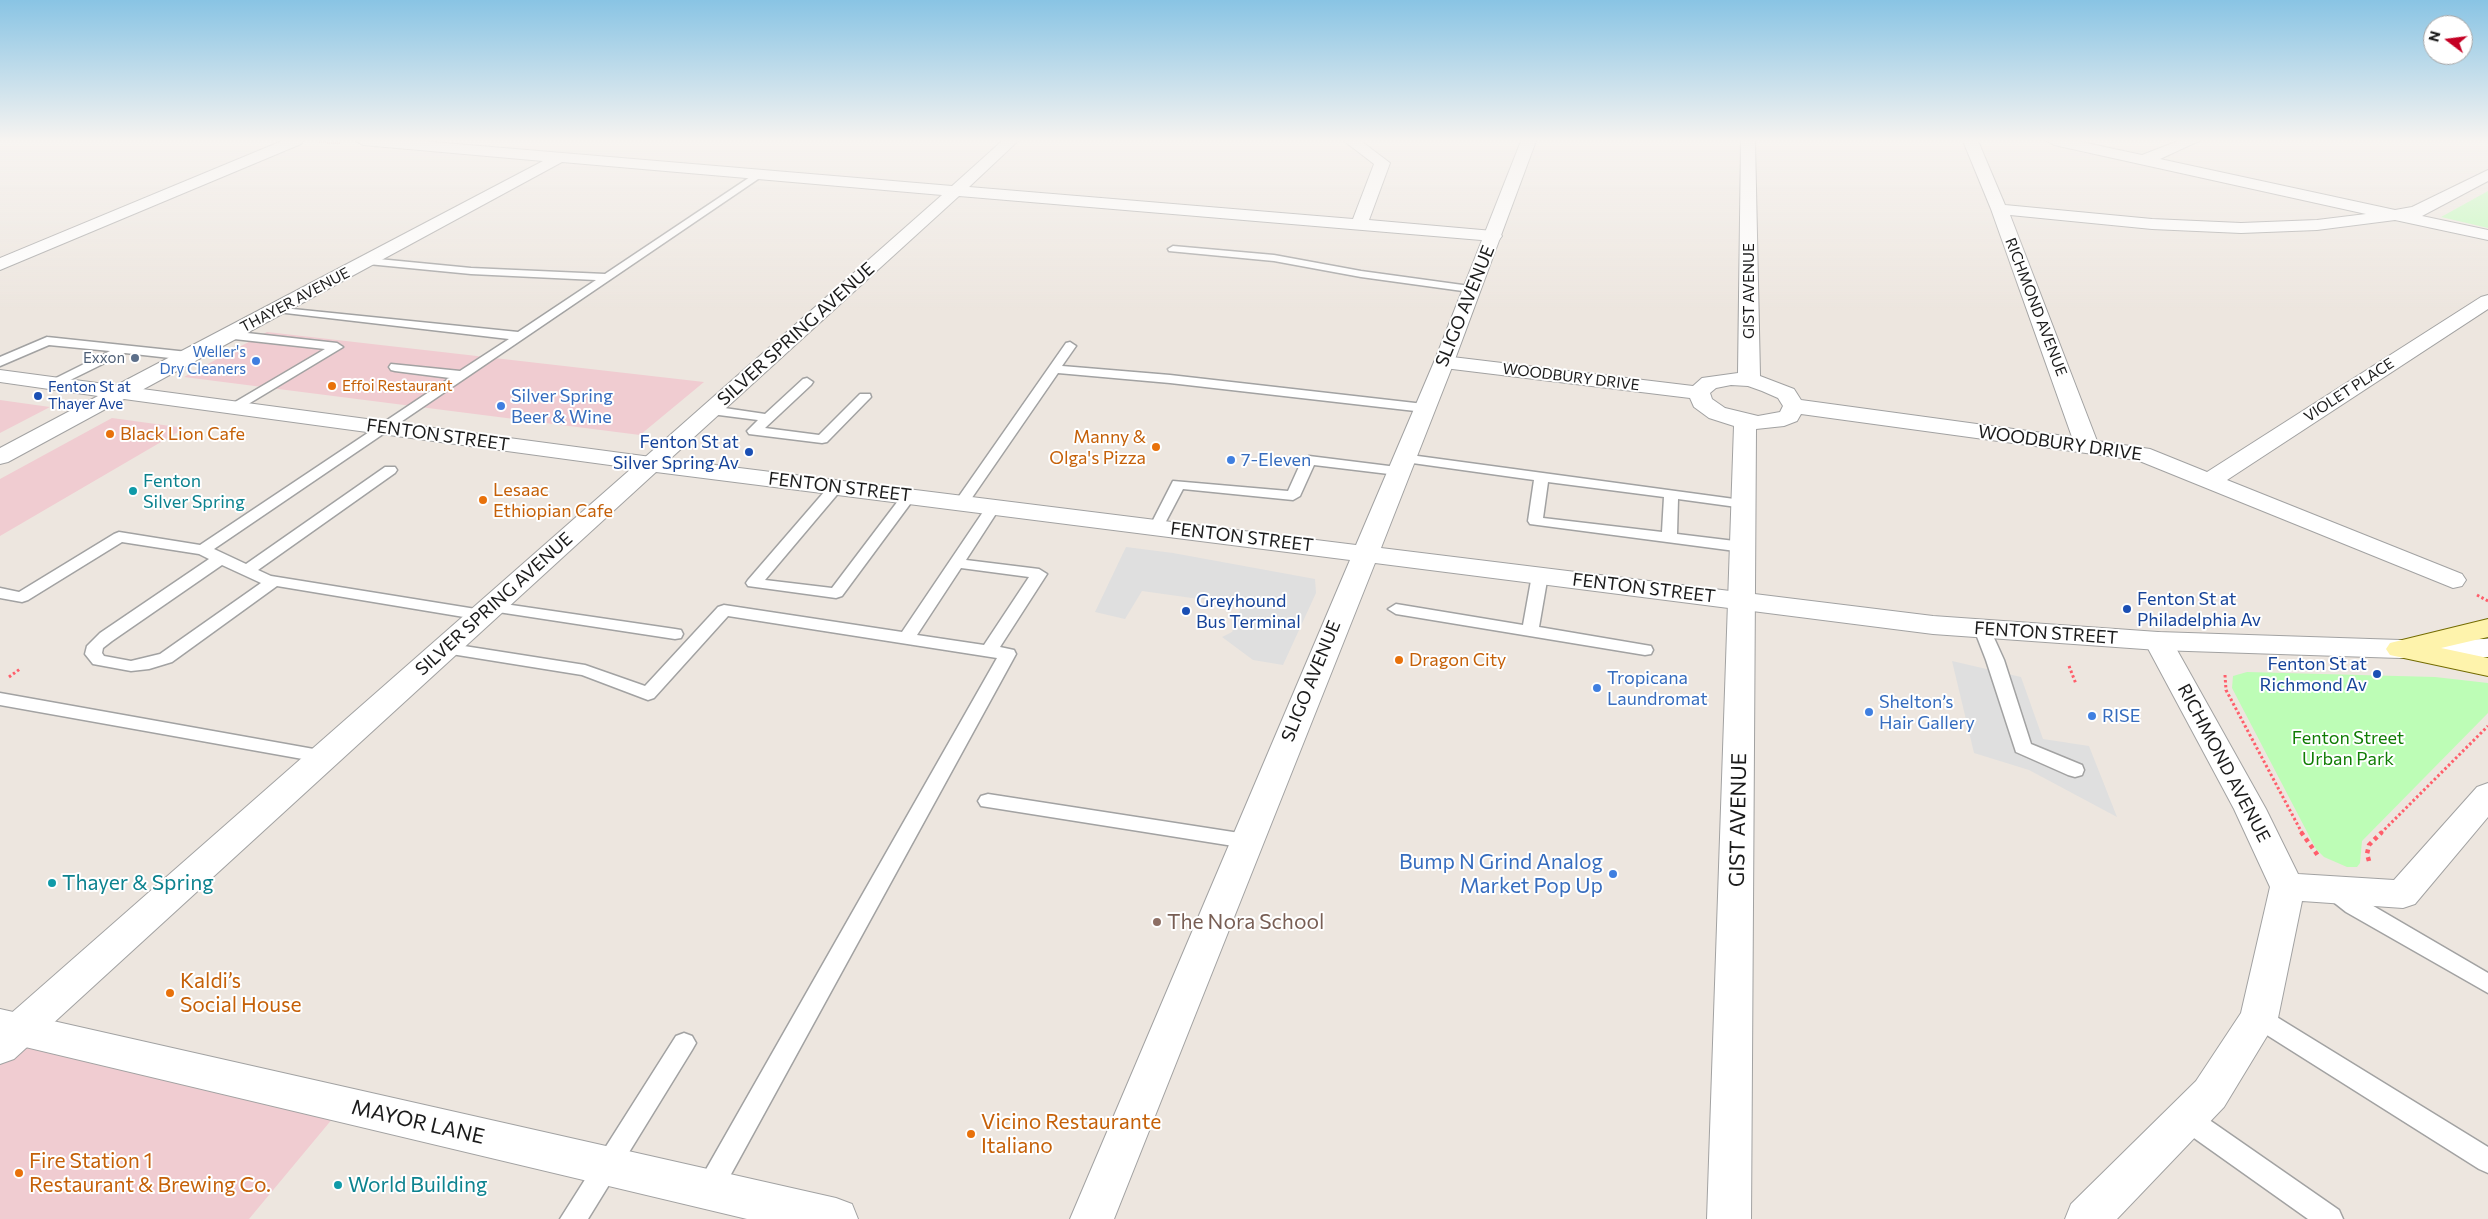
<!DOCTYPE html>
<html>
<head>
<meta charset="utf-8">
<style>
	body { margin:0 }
	#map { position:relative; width:2488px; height:1219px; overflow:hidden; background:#ede6df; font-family:Commissioner,sans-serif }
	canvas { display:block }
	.north { position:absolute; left:2423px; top:15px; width:50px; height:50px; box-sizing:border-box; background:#fff; border:1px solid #a4a4a4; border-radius:50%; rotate:285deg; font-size:14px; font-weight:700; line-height:20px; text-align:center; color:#1b1b1b }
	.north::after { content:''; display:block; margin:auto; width:18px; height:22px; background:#c50024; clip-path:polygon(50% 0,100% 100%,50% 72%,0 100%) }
</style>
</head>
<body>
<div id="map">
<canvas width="2488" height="1219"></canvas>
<div class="north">N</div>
</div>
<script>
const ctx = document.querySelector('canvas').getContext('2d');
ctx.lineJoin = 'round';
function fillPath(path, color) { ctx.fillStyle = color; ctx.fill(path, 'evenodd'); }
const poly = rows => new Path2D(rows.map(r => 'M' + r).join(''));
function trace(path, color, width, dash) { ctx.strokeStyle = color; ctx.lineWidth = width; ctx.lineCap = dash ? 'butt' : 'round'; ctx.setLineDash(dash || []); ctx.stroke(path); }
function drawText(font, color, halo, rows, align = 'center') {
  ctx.font = font + ' Commissioner,sans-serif'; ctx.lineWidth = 4; ctx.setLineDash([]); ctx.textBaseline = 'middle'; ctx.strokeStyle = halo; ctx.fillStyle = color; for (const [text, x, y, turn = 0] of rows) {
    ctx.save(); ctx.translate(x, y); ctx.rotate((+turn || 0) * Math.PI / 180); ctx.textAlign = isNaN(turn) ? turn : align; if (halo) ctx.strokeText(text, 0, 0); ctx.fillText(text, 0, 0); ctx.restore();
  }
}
fillPath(poly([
	[267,332,704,382,640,435,184,377],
	[0,400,50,407,0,433],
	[112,418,185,428,0,536,0,479],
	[0,1023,338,1112,249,1219,0,1219]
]), '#f0ccd1');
fillPath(poly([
	[2488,191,2488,228,2441,217],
	[2247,672,2435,677,2488,683,2488,713,2362,841,2360,863,2357,867,2347,867,2324,857,2316,849,2232,688,2233,676]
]), '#bdfdb6');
fillPath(poly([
	[1126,547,1173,553,1315,579,1316,593,1283,665,1253,660,1222,637,1232,632,1242,605,1142,591,1125,619,1095,612],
	[1952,661,2021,677,2043,739,2089,746,2117,817,2029,770,1974,753]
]), '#dfdfdf');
const service = poly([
	[756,173,764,175,214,549,246,564,385,467,395,467,397,470,395,473,258,570,271,576,482,610,488,612,490,615,488,618,482,620,277,586,172,662,149,669,131,671,93,664,85,654,87,646,100,633,209,559,199,554,122,542,28,600,22,602,0,598,0,588,19,592,114,534,119,532,200,545,450,378,395,371,391,370,389,367,391,364,460,371,509,339,277,312,271,309,273,307,518,332,596,280,471,274,368,264,363,261,368,258,471,268,605,274,756,173],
	[222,565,261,583,160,654,131,661,104,656,102,653,103,648,112,641,222,565],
	[1173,246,1274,255,1361,271,1470,286,1476,289,1470,292,1361,277,1274,261,1169,251,1168,249,1173,246],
	[229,331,337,343,343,347,235,412,228,408,230,405,325,349,225,338,225,332,229,331],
	[47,337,188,352,194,356,188,360,125,353,56,387,50,383,52,380,110,351,49,345,0,366,0,357,47,337],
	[1070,342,1076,346,1062,366,1170,375,1424,404,1431,408,1424,412,1170,383,1058,373,967,505,957,505,955,502,957,499,1066,343,1070,342],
	[807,378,813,382,811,385,765,428,819,435,860,394,870,394,871,397,827,442,822,443,749,434,747,431,758,420,711,414,704,410,711,406,765,414,803,379,807,378],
	[1403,454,1749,501,1751,504,1744,508,1678,499,1677,534,1743,542,1751,547,1743,552,1530,524,1528,521,1534,480,1398,461,1396,458,1403,454],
	[1548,482,1664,497,1662,532,1543,518,1548,482],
	[1309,456,1397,467,1404,471,1397,475,1314,465,1300,496,1293,500,1183,489,1162,529,1157,530,1150,526,1173,481,1288,491,1302,460,1309,456],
	[836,483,841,484,843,487,841,490,765,580,832,588,904,493,909,492,916,496,842,596,836,598,748,586,746,583,748,580,831,484,836,483],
	[994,502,1001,506,966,560,1039,569,1047,574,1000,647,1014,650,1016,654,718,1198,709,1201,700,1198,696,1189,700,1180,997,658,728,616,654,698,648,700,582,675,445,653,439,652,437,648,439,644,445,643,585,665,645,686,718,607,724,605,902,632,989,503,994,502],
	[961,568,1029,577,984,645,917,635,961,568],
	[1540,570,1548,575,1539,627,1645,645,1651,646,1653,650,1651,654,1645,655,1396,614,1388,609,1396,604,1523,625,1532,575,1540,570],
	[491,602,675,629,681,630,683,634,681,638,675,639,485,610,483,607,485,604,491,602],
	[1982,624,1988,625,1990,629,2004,660,2031,744,2082,765,2084,770,2082,775,2075,777,2068,775,2016,752,1986,660,1974,629,1976,625,1982,624],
	[0,693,325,751,332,752,334,757,332,762,325,763,0,705,0,693],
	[988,794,1246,834,1253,836,1256,841,1253,846,1246,848,981,806,978,801,981,796,988,794],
	[2334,883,2488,973,2488,993,2346,912,2327,897,2324,891,2327,885,2334,883],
	[2259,1008,2267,1011,2488,1147,2488,1173,2479,1169,2251,1025,2248,1018,2251,1011,2259,1008],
	[684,1033,692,1036,696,1043,692,1050,588,1219,560,1219,676,1036,684,1033],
	[2186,1107,2195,1110,2339,1210,2343,1219,2308,1219,2177,1126,2174,1118,2177,1110,2186,1107]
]);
const minor = poly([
	[282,141,303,141,301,144,0,270,0,258,282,141],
	[356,141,421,141,952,186,1002,141,1018,141,969,187,1353,219,1374,164,1344,141,1361,141,1390,163,1369,220,1493,231,1499,232,1502,236,1499,240,1493,241,959,196,659,469,651,471,643,469,639,464,643,459,942,195,562,162,129,397,121,398,113,397,110,392,113,387,543,161,363,145,356,141],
	[1741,141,1755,141,1760,376,1794,389,1801,400,2072,437,1991,209,1963,141,1978,141,2005,205,2152,219,2241,223,2317,220,2366,214,2054,145,2047,141,2077,141,2142,155,2178,141,2199,141,2160,159,2395,210,2412,207,2488,170,2488,181,2422,216,2488,230,2488,240,2395,220,2317,230,2241,233,2152,229,2010,215,2097,441,2150,449,2207,472,2481,297,2488,295,2488,309,2227,480,2462,574,2466,580,2462,586,2453,588,2137,460,1801,414,1797,421,1784,426,1756,429,1751,1219,1707,1219,1734,426,1709,418,1694,407,1690,398,1444,368,1437,366,1434,362,1437,358,1444,356,1693,386,1702,378,1738,373,1741,141],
	[1731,385,1748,386,1762,391,1778,398,1783,406,1780,412,1758,416,1725,408,1712,399,1710,393,1716,388,1731,385],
	[2158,632,2168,635,2172,641,2266,809,2298,874,2394,880,2477,787,2488,783,2488,817,2415,904,2403,908,2302,901,2278,1018,2224,1107,2117,1219,2065,1219,2071,1204,2196,1081,2241,1013,2270,887,2234,809,2144,641,2148,635,2158,632],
	[0,1009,836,1198,852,1204,858,1219,747,1219,0,1041,0,1009]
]);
const tertiary = poly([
	[1521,141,1536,141,1454,362,1381,548,1933,616,2158,632,2400,640,2488,639,2488,657,2400,658,2158,650,1933,634,1375,563,1114,1219,1070,1219,1350,560,656,472,14,1059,0,1064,0,1023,632,468,124,399,8,462,0,464,0,448,98,396,0,382,0,370,651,457,1356,545,1434,362,1521,141]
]);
const secondary = poly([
	[2488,619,2488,637,2441,648,2488,658,2488,676,2390,655,2386,649,2390,643,2488,619]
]);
trace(service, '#a2a2a2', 3);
trace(minor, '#a2a2a2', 2);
trace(tertiary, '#a2a2a2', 2);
trace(secondary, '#736b00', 2);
trace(poly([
	[319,142,340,143]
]), '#ff5e6b', 2, [1, 1]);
trace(poly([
	[2477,595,2488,601],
	[2069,666,2076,684],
	[2225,675,2226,690,2302,833],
	[9,677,20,669],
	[2381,833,2488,726]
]), '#ff5e6b', 3, [2.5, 2.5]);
trace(poly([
	[2301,832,2319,857],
	[2369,861,2367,854,2369,845,2382,832]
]), '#ff5e6b', 4.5, [4, 4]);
fillPath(service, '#fff');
fillPath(minor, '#fff');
fillPath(tertiary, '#fff');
fillPath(secondary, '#fef3ac');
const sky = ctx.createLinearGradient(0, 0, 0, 312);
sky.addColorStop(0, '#89c4e4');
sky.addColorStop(0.45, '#f7f4f1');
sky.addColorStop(1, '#f7f4f100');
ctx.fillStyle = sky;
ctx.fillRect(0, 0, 2488, 312);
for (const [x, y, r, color] of [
	[135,358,5,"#5c6f8a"],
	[256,361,5,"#3f7fe0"],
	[332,386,5,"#e8710a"],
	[38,396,5,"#1a4fb4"],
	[501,406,5,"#3f7fe0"],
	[110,434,5,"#e8710a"],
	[1156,447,5,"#e8710a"],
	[749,452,5,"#1a4fb4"],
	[1231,460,5,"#3f7fe0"],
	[133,491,5,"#0f9aa8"],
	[483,500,5,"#e8710a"],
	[2127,609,5,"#1a4fb4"],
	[1186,611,5,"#1a4fb4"],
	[1399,660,5,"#e8710a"],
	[2377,674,5,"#1a4fb4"],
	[1597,688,5,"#3f7fe0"],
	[1869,712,5,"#3f7fe0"],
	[2092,716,5,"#3f7fe0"],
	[1613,874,5,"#3f7fe0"],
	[52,883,5,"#0f9aa8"],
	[1157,922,5,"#8d6e63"],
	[170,993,5,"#e8710a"],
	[971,1134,5,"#e8710a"],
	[19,1173,5,"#e8710a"],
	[338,1185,5,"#0f9aa8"]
]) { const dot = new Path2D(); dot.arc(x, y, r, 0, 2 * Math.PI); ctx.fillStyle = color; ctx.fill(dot); trace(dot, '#fff', 2); }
drawText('15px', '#1b1b1b', '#fff', [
	["GIST AVENUE",1749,291,-90],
	["THAYER AVENUE",295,300,-28],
	["RICHMOND AVENUE",2036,307,69],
	["WOODBURY DRIVE",1571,377,7],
	["VIOLET PLACE",2349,390,-33]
]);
drawText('15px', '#366cbe', '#fff', [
	["Weller's",246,352],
	["Dry Cleaners",246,369]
], 'right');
drawText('15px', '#4e5e75', '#fff', [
	["Exxon",125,358]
], 'right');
drawText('15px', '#c56008', '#fff', [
	["Effoi Restaurant",342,386]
], 'left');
drawText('15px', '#164399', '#fff', [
	["Fenton St at",48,387],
	["Thayer Ave",48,404]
], 'left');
drawText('18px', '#1b1b1b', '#fff', [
	["SLIGO AVENUE",1465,306,-68],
	["SILVER SPRING AVENUE",796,334,-42],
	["FENTON STREET",438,435,8],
	["WOODBURY DRIVE",2060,443,8],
	["FENTON STREET",840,487,7],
	["FENTON STREET",1242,537,7],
	["FENTON STREET",1644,588,7],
	["SILVER SPRING AVENUE",494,604,-42],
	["FENTON STREET",2046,633,4],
	["SLIGO AVENUE",1311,681,-68],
	["RICHMOND AVENUE",2224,763,62]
]);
drawText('18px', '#366cbe', '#fff', [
	["Silver Spring",511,396],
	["Beer & Wine",511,417],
	["7-Eleven",1241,460],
	["Tropicana",1607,678],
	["Laundromat",1607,699],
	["Shelton’s",1879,702],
	["Hair Gallery",1879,723],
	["RISE",2102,716]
], 'left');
drawText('18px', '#c56008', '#fff', [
	["Black Lion Cafe",120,434],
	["Manny &",1146,437,"right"],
	["Olga's Pizza",1146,458,"right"],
	["Lesaac",493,490],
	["Ethiopian Cafe",493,511],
	["Dragon City",1409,660]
], 'left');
drawText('18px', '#164399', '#fff', [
	["Fenton St at",739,442],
	["Silver Spring Av",739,463],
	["Fenton St at",2137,599,"left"],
	["Philadelphia Av",2137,620,"left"],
	["Greyhound",1196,601,"left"],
	["Bus Terminal",1196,622,"left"],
	["Fenton St at",2367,664],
	["Richmond Av",2367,685]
], 'right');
drawText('18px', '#0d838f', '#fff', [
	["Fenton",143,481],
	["Silver Spring",143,502]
], 'left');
drawText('18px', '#107d04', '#fff', [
	["Fenton Street",2348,738],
	["Urban Park",2348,759]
]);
drawText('21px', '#1b1b1b', '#fff', [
	["GIST AVENUE",1738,820,-89],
	["MAYOR LANE",418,1122,13]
]);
drawText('21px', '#366cbe', '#fff', [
	["Bump N Grind Analog",1603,862],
	["Market Pop Up",1603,886]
], 'right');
drawText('21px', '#0d838f', '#fff', [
	["Thayer & Spring",62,883],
	["World Building",348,1185]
], 'left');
drawText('21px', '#785e54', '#fff', [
	["The Nora School",1167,922]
], 'left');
drawText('21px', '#c56008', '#fff', [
	["Kaldi’s",180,981],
	["Social House",180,1005],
	["Vicino Restaurante",981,1122],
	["Italiano",981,1146],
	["Fire Station 1",29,1161],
	["Restaurant & Brewing Co.",29,1185]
], 'left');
</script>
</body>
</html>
